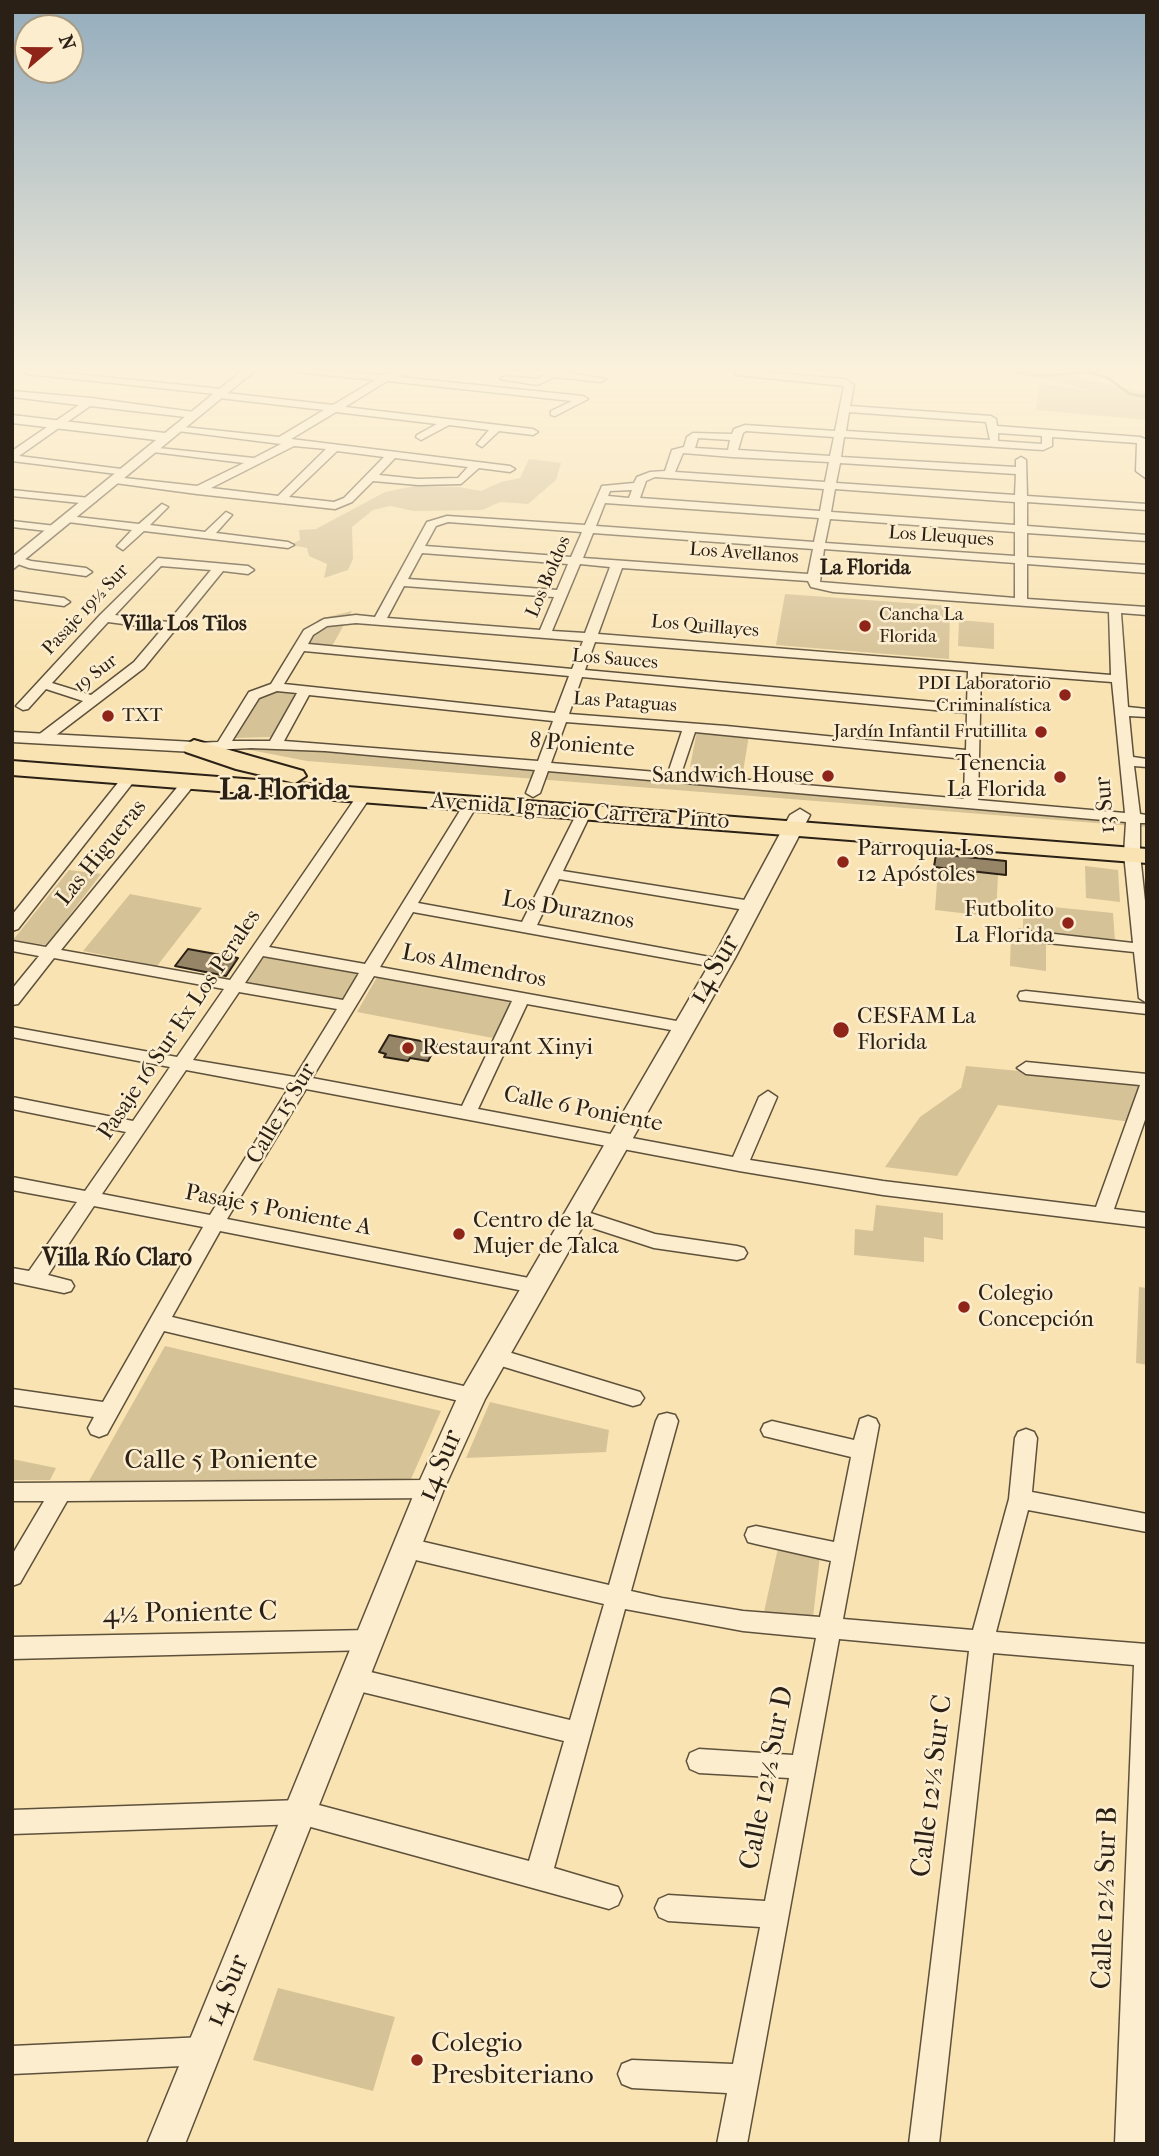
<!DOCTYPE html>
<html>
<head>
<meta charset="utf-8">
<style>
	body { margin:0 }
	#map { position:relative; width:1159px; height:2156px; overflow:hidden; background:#f9e3b2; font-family:"IM FELL French Canon",serif }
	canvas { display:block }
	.frame { position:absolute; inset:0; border:14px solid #2a2015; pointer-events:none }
	.north { position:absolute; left:14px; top:14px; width:70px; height:70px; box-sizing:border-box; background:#fbedcd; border:2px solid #a79b83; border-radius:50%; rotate:70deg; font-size:19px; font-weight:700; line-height:28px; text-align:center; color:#2a2015 }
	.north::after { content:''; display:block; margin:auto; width:24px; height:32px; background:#8f2418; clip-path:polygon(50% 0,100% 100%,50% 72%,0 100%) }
</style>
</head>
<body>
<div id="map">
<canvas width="1159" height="2156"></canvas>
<div class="frame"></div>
<div class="north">N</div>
</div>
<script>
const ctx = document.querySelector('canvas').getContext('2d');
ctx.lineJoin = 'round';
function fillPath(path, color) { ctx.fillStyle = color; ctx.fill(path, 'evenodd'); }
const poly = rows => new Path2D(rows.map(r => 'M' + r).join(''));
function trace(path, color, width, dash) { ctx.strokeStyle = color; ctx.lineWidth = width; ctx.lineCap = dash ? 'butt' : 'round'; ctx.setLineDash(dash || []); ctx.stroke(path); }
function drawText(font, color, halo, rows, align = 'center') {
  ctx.font = font + ' "IM FELL French Canon",serif'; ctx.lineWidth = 5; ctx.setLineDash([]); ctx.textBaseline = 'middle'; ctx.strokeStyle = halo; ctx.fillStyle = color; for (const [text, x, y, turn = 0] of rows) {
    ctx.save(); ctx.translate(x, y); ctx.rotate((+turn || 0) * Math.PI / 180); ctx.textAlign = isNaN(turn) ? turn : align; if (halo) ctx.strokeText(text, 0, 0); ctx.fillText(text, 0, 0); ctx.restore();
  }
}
fillPath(poly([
	[999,369,1038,369,1147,393,1147,420,1036,410,1040,383,1093,391],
	[529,459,561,463,556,480,528,504,500,502,482,510,414,511,390,506,373,510,352,527,353,559,348,570,324,578,327,564,309,556,307,548,290,545,300,540,299,530,316,529,385,492,415,486,459,487,481,491,501,482,520,478],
	[785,594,950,606,949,659,776,645],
	[352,611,332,646,299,643,319,619],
	[959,620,994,623,994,649,958,646],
	[266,690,301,692,272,737,233,738,260,694],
	[697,731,749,735,743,772,690,767],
	[279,747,1147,823,1147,827,307,761,240,748],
	[1085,866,1118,870,1120,902,1086,898],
	[938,868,998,874,996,917,935,910],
	[69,870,101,874,47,945,13,940],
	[130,894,202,908,157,966,83,951],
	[1023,904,1113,913,1115,941,1023,932],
	[1011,935,1046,939,1046,971,1010,966],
	[260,954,360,972,342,1003,241,984],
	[377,977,515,1001,498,1039,357,1012],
	[966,1066,1147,1083,1147,1124,998,1105,957,1176,885,1167,920,1117,961,1088],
	[876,1205,943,1213,943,1240,924,1237,924,1262,854,1255,855,1229,873,1231],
	[1139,1287,1147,1288,1147,1365,1136,1363],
	[165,1346,441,1411,411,1479,89,1481],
	[490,1402,609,1430,606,1452,466,1458],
	[12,1459,56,1468,50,1480,12,1480],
	[778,1548,820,1556,813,1617,764,1612],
	[278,1988,395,2017,373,2091,253,2060]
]), '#d6c297');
trace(poly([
	[1003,369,1038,376,1089,372,1108,378,1130,394,1147,397]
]), '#7c6d53', 2.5);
const building = poly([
	[936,854,1006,861,1006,875,934,867,936,854],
	[188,949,238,958,226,976,175,966,188,949],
	[389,1035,437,1044,428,1061,410,1058,408,1061,384,1057,386,1054,379,1052,389,1035]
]);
fillPath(building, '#968567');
trace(building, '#2a2015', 2);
const minor = poly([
	[26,369,222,389,226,393,333,405,375,380,296,372,291,369,385,375,402,369,415,369,399,377,583,396,588,399,555,416,551,415,551,411,572,401,387,381,345,407,533,429,538,432,533,435,499,431,482,447,477,444,489,430,449,425,421,440,416,437,417,435,437,424,336,412,291,439,510,466,515,469,510,472,479,468,461,484,418,485,373,481,352,502,335,509,197,494,115,483,110,480,115,477,197,486,244,463,153,452,148,449,149,447,254,458,281,444,178,431,173,428,174,426,279,437,324,410,219,398,215,394,28,374,23,371,26,369],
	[294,446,326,449,278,496,211,488,294,446],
	[337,451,384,457,344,498,334,502,289,497,337,451],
	[395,458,468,467,458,478,418,479,379,475,395,458],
	[230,369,253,369,254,370,249,373,230,369],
	[557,369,569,369,565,372,606,379,601,382,555,377,537,385,500,379,505,376,536,379,557,369],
	[739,370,845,379,854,385,850,406,991,416,996,419,997,426,1140,437,1147,440,1147,479,1136,471,1137,443,1052,437,1052,446,1043,450,844,437,841,457,1016,467,1016,460,1021,457,1026,460,1027,496,1147,504,1147,510,1027,502,1027,526,1147,535,1147,541,1027,533,1027,557,1147,565,1147,573,1027,564,1027,599,1147,607,1147,615,1121,613,1128,707,1147,709,1147,717,1129,716,1133,757,1147,759,1147,767,1134,766,1140,814,1147,815,1147,823,1140,823,1140,854,1147,920,1147,1003,1139,998,1134,952,1019,940,1011,935,1019,930,1133,943,1124,854,1126,822,548,771,540,793,533,797,526,793,535,770,325,751,251,748,194,751,187,747,194,743,218,742,249,692,271,684,304,630,324,619,356,615,375,617,427,522,447,516,585,525,602,486,634,483,637,477,650,472,665,471,672,450,684,447,687,437,693,433,732,434,734,429,745,425,835,431,844,386,736,375,734,373,739,370],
	[849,412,986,422,990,440,846,431,849,412],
	[746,431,834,437,830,456,738,450,743,433,746,431],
	[998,433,1042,436,1042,444,998,441,998,433],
	[698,438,730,440,728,450,695,448,698,438],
	[683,453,732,457,829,462,825,482,675,472,683,453],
	[840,463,1016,474,1015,495,836,483,840,463],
	[655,477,824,489,820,511,640,498,646,481,655,477],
	[835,489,1015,502,1015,525,831,512,835,489],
	[632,490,629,498,608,496,610,491,632,490],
	[605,503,819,518,814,542,596,526,605,503],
	[830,519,1015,532,1015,556,825,543,830,519],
	[448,522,582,532,571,557,425,546,436,526,448,522],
	[593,533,813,549,808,574,583,558,593,533],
	[824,549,1015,563,1015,598,820,582,824,549],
	[422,553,568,564,557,590,408,579,422,553],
	[580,564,610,567,585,633,552,631,580,564],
	[622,568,808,581,811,587,833,592,1109,612,1111,675,598,634,622,568],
	[404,586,554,597,540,630,387,618,404,586],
	[356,623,583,641,572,669,308,644,313,635,327,626,356,623],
	[595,642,968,671,967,705,585,670,595,642],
	[304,651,569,676,555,713,284,684,304,651],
	[981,672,1112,682,1125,813,978,800,981,672],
	[582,677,967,713,966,750,726,726,569,714,582,677],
	[277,691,297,693,270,741,232,741,259,698,277,691],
	[309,695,553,721,538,761,284,741,309,695],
	[566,722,682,731,668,773,551,763,566,722],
	[695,732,965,759,964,799,681,774,695,732],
	[12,391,91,398,194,412,199,415,194,418,90,406,19,456,129,470,129,474,125,475,12,461,12,451,79,405,12,397,12,391],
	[12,490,90,498,96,501,90,504,12,496,12,490],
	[162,504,168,507,150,525,205,532,226,512,232,515,216,533,288,542,294,545,288,548,144,531,123,550,117,546,132,530,68,522,62,519,68,516,139,524,162,504],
	[12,521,56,526,62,529,56,532,12,527,12,521],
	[12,555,31,561,86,568,92,572,86,576,29,568,12,562,12,555],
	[158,558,248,566,254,570,248,574,223,571,144,668,47,742,37,742,37,736,83,701,46,689,28,709,23,710,16,706,100,615,158,558],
	[161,566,211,570,168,622,115,615,161,566],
	[108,622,162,629,134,662,91,695,52,683,108,622],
	[12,591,64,598,70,602,64,606,12,599,12,591],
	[130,773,135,774,135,780,18,929,12,931,12,915,125,774,130,773],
	[189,778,196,782,194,785,61,950,230,980,359,793,364,792,371,796,269,947,365,964,466,801,471,800,478,804,418,903,522,922,577,813,579,810,589,810,591,813,563,871,751,901,759,906,751,911,559,879,537,925,726,960,728,963,726,966,720,968,413,912,380,967,682,1022,690,1027,682,1032,527,1004,478,1109,733,1157,759,1097,768,1091,777,1097,750,1160,883,1181,1096,1207,1140,1085,1026,1074,1017,1068,1026,1062,1147,1074,1147,1114,1114,1209,1147,1213,1147,1227,883,1195,739,1171,306,1089,227,1219,534,1279,541,1281,544,1286,541,1291,534,1293,220,1231,172,1317,472,1388,479,1390,482,1396,479,1402,472,1404,164,1331,107,1434,99,1437,91,1434,88,1428,94,1417,12,1405,12,1389,103,1402,203,1227,94,1206,48,1275,71,1281,74,1286,71,1291,64,1293,12,1282,12,1268,29,1271,77,1202,12,1190,12,1177,85,1191,126,1132,12,1109,12,1097,133,1121,170,1067,12,1037,12,1027,177,1057,224,989,54,958,18,1004,12,1005,12,989,39,956,12,951,12,941,46,947,184,779,189,778],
	[263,956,359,973,343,1000,245,983,263,956],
	[374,976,512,1001,462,1106,312,1078,374,976],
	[239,992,337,1009,295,1077,193,1060,239,992],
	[186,1070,288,1089,210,1215,102,1194,186,1070],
	[1026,991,1147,1004,1147,1014,1020,1000,1018,996,1020,992,1026,991],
	[575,1208,655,1234,737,1246,744,1248,747,1253,744,1258,737,1260,654,1248,568,1220,565,1215,568,1210,575,1208],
	[495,1348,640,1392,644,1398,640,1404,633,1406,488,1362,485,1356,488,1350,495,1348],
	[667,1413,675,1415,678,1421,631,1591,662,1598,743,1611,820,1617,831,1561,756,1544,748,1542,745,1535,748,1528,756,1526,834,1542,851,1457,764,1436,761,1430,764,1424,772,1421,854,1440,860,1419,868,1416,876,1419,879,1425,843,1619,973,1630,1009,1499,1015,1438,1018,1432,1026,1429,1034,1432,1037,1438,1032,1492,1147,1514,1147,1532,1028,1510,996,1632,1147,1644,1145,2144,1115,2144,1134,1665,993,1653,939,2144,909,2144,969,1651,839,1639,747,2144,717,2144,727,2093,632,2088,622,2084,618,2074,622,2064,632,2060,733,2064,760,1927,668,1921,659,1917,655,1908,659,1899,668,1895,765,1901,789,1778,699,1773,690,1769,687,1761,690,1753,699,1749,793,1755,816,1638,743,1631,625,1609,554,1868,618,1887,622,1896,618,1905,609,1909,300,1824,12,1834,12,1810,300,1800,529,1861,564,1741,354,1690,345,1687,342,1679,345,1671,354,1668,570,1720,604,1604,407,1558,399,1555,396,1548,399,1541,407,1538,609,1585,656,1421,659,1415,667,1413],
	[430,1480,438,1483,441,1489,438,1495,430,1498,67,1501,20,1583,12,1586,12,1555,44,1501,12,1501,12,1483,430,1480],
	[370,1630,378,1633,382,1640,378,1647,370,1650,12,1659,12,1637,370,1630],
	[204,2037,214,2041,218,2051,214,2061,204,2065,12,2074,12,2046,204,2037]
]);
const tertiary = poly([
	[244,369,257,369,12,570,12,557,156,440,12,423,12,415,165,433,244,369],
	[12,732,194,742,203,747,194,752,12,742,12,732],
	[800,809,810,815,735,958,485,1399,444,1489,185,2144,147,2144,416,1489,458,1396,713,958,790,815,800,809]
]);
const primary = poly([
	[194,740,303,771,306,776,295,783,236,769,186,752,183,747,194,740],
	[12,761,1147,849,1147,863,12,775,12,761]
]);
trace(minor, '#5e513c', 3);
trace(tertiary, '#5e513c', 3);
trace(primary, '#2a2015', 4);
fillPath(minor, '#fbedcd');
fillPath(tertiary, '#fbedcd');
fillPath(primary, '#f9e3b2');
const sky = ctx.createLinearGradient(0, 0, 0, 671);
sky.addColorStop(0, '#93acbd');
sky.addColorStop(0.55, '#fcf2dc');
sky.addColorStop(1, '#fcf2dc00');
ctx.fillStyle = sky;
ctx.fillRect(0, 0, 1159, 671);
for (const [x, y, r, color] of [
	[865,626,7,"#8f2418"],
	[1065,695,7,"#8f2418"],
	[108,716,7,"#8f2418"],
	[1041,732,7,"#8f2418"],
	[828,776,7,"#8f2418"],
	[1060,777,7,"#8f2418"],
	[843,862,7,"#8f2418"],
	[1068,923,7,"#8f2418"],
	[841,1030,9,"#8f2418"],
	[408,1048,7,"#8f2418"],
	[459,1234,7,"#8f2418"],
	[964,1307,7,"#8f2418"],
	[417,2060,7,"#8f2418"]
]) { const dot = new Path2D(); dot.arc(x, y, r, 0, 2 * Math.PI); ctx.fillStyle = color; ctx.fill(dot); trace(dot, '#fbedcd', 2.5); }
drawText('19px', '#2a2015', '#fbedcd', [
	["Los Lleuques",941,537,4],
	["Los Avellanos",744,554,4],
	["Los Boldos",549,577,-67],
	["Pasaje 19½ Sur",86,610,-47],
	["Los Quillayes",705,627,5],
	["Los Sauces",615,660,5],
	["19 Sur",96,674,-38],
	["Las Pataguas",625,703,4]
]);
drawText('19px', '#2a2015', '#fbedcd', [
	["Cancha La",879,615],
	["Florida",879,637],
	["PDI Laboratorio",1051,684,"right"],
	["Criminalística",1051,706,"right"],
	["TXT",122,716],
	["Jardín Infantil Frutillita",1027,732,"right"]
], 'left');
drawText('bold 21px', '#2a2015', '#fbedcd', [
	["La Florida",865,569],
	["Villa Los Tilos",184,625]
]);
drawText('23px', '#2a2015', '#fbedcd', [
	["8 Poniente",582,746,5],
	["13 Sur",1106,805,-95],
	["Avenida Ignacio Carrera Pinto",580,812,4],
	["Las Higueras",102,853,-51],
	["Los Duraznos",568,911,10],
	["Los Almendros",474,967,11],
	["Pasaje 16 Sur Ex Los Perales",180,1025,-56],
	["Calle 6 Poniente",583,1110,11],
	["Calle 15 Sur",282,1114,-59],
	["Pasaje 5 Poniente A",278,1211,11]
]);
drawText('23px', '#2a2015', '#fbedcd', [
	["Tenencia",1046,764,"right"],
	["La Florida",1046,790,"right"],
	["Sandwich House",814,776,"right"],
	["Parroquia Los",857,849],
	["12 Apóstoles",857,875],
	["Futbolito",1054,910,"right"],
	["La Florida",1054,936,"right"],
	["CESFAM La",857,1017],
	["Florida",857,1043],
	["Restaurant Xinyi",422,1048],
	["Centro de la",473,1221],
	["Mujer de Talca",473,1247],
	["Colegio",978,1294],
	["Concepción",978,1320]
], 'left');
drawText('bold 24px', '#2a2015', '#fbedcd', [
	["Villa Río Claro",117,1259]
]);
drawText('28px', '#2a2015', '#fbedcd', [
	["14 Sur",715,970,-60],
	["Calle 5 Poniente",221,1461],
	["14 Sur",441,1466,-67],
	["4½ Poniente C",190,1614,-1],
	["Calle 12½ Sur D",768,1778,-79],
	["Calle 12½ Sur C",933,1786,-83],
	["Calle 12½ Sur B",1106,1898,-88],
	["14 Sur",228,1991,-68]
]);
drawText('28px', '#2a2015', '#fbedcd', [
	["Colegio",431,2044],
	["Presbiteriano",431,2076]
], 'left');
drawText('bold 30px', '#2a2015', '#fbedcd', [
	["La Florida",284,792]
]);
</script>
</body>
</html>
